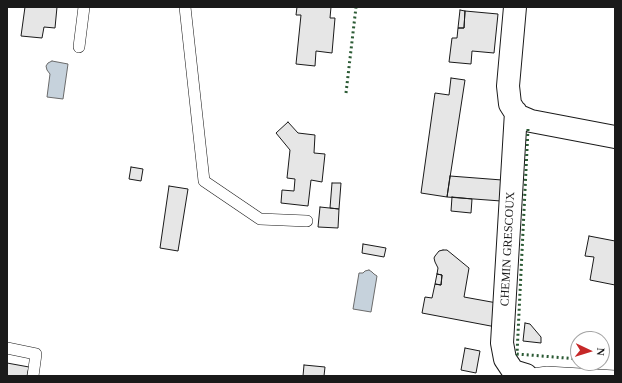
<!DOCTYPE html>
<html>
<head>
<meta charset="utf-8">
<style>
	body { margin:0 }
	#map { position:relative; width:622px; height:383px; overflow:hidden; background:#fff; font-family:"Times New Roman",serif }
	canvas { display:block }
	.frame { position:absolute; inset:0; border:8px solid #1a1a1a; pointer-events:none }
	.north { position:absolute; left:570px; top:331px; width:40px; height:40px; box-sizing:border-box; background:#fff; border:1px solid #a3a3a3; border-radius:50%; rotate:94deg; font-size:11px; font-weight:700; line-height:16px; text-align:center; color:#1a1a1a }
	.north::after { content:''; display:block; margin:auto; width:14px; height:18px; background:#c62828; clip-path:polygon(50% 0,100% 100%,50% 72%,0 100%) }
</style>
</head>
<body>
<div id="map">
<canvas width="622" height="383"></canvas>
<div class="frame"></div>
<div class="north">N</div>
</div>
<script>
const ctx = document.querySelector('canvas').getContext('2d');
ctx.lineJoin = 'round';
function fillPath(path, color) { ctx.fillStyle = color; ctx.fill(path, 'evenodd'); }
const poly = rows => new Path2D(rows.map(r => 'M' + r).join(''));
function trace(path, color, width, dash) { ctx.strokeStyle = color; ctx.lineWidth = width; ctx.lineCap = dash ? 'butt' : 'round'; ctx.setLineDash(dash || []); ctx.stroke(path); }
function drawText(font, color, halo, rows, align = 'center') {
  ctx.font = font + ' "Times New Roman",serif'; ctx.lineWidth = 3; ctx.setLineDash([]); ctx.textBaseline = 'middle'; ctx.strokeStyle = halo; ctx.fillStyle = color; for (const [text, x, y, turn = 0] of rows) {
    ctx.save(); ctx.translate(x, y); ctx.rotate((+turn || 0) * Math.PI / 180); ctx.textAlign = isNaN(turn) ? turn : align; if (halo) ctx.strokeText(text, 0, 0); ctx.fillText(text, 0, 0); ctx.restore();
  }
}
const water = poly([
	[52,61,68,64,63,99,47,97,50,74,47,70,46,66,48,63,52,61],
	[369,270,372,272,374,274,377,276,371,312,353,309,359,273,363,273,365,271,369,270]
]);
fillPath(water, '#c6d2dc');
trace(water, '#6a6a6a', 1);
const building = poly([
	[25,7,57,7,55,28,44,27,42,38,21,36,25,7],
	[297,7,331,7,330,18,335,18,332,53,316,51,315,66,296,64,301,15,296,15,297,7],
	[460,10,465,11,464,28,458,28,460,10],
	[465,11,498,14,494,53,472,51,471,64,449,62,452,38,457,38,458,28,464,28,465,11],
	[451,78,465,80,447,197,421,193,435,93,449,95,451,78],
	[288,122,298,133,315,135,314,153,325,154,322,182,311,180,308,206,281,203,282,190,294,191,295,179,287,178,290,150,276,133,288,122],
	[131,167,143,169,141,181,129,179,131,167],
	[450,176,502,180,501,201,447,197,450,176],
	[332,183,341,183,339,209,330,208,332,183],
	[169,186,188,189,178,251,160,248,169,186],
	[452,197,472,199,471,213,451,211,452,197],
	[320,207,339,209,338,228,318,227,320,207],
	[589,236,615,241,615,285,590,280,594,257,585,256,589,236],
	[363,244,386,248,384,257,362,253,363,244],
	[443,250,447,250,469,268,464,297,497,303,496,327,422,313,425,297,432,298,435,284,441,285,442,275,437,274,438,268,435,262,434,258,435,256,439,251,443,250],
	[437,274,442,275,441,285,435,284,437,274],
	[525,323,530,324,541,337,541,343,523,341,525,323],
	[465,348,480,351,476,373,461,370,465,348],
	[7,363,29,367,27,376,7,376,7,363],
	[304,365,325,367,324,376,303,376,304,365]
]);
fillPath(building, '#e6e6e6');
trace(building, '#1a1a1a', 1);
const service = poly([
	[185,7,204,181,260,219,307,221],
	[79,47,84,7],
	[7,348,36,354,33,376],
	[526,376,526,375,547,372,615,376]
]);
const minor = poly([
	[515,7,508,86,510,104,517,115,531,121,615,137],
	[516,112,502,343,505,359,513,371,526,375]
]);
trace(service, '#1a1a1a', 12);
trace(minor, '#1a1a1a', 24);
trace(service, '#fff', 11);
trace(minor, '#fff', 22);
trace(poly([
	[346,93,356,7],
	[528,129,517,354,578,359]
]), '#2b5a34', 3, [2, 3]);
drawText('12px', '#1a1a1a', '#fff', [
	["CHEMIN GRESCOUX",508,249,-87]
]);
</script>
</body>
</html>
